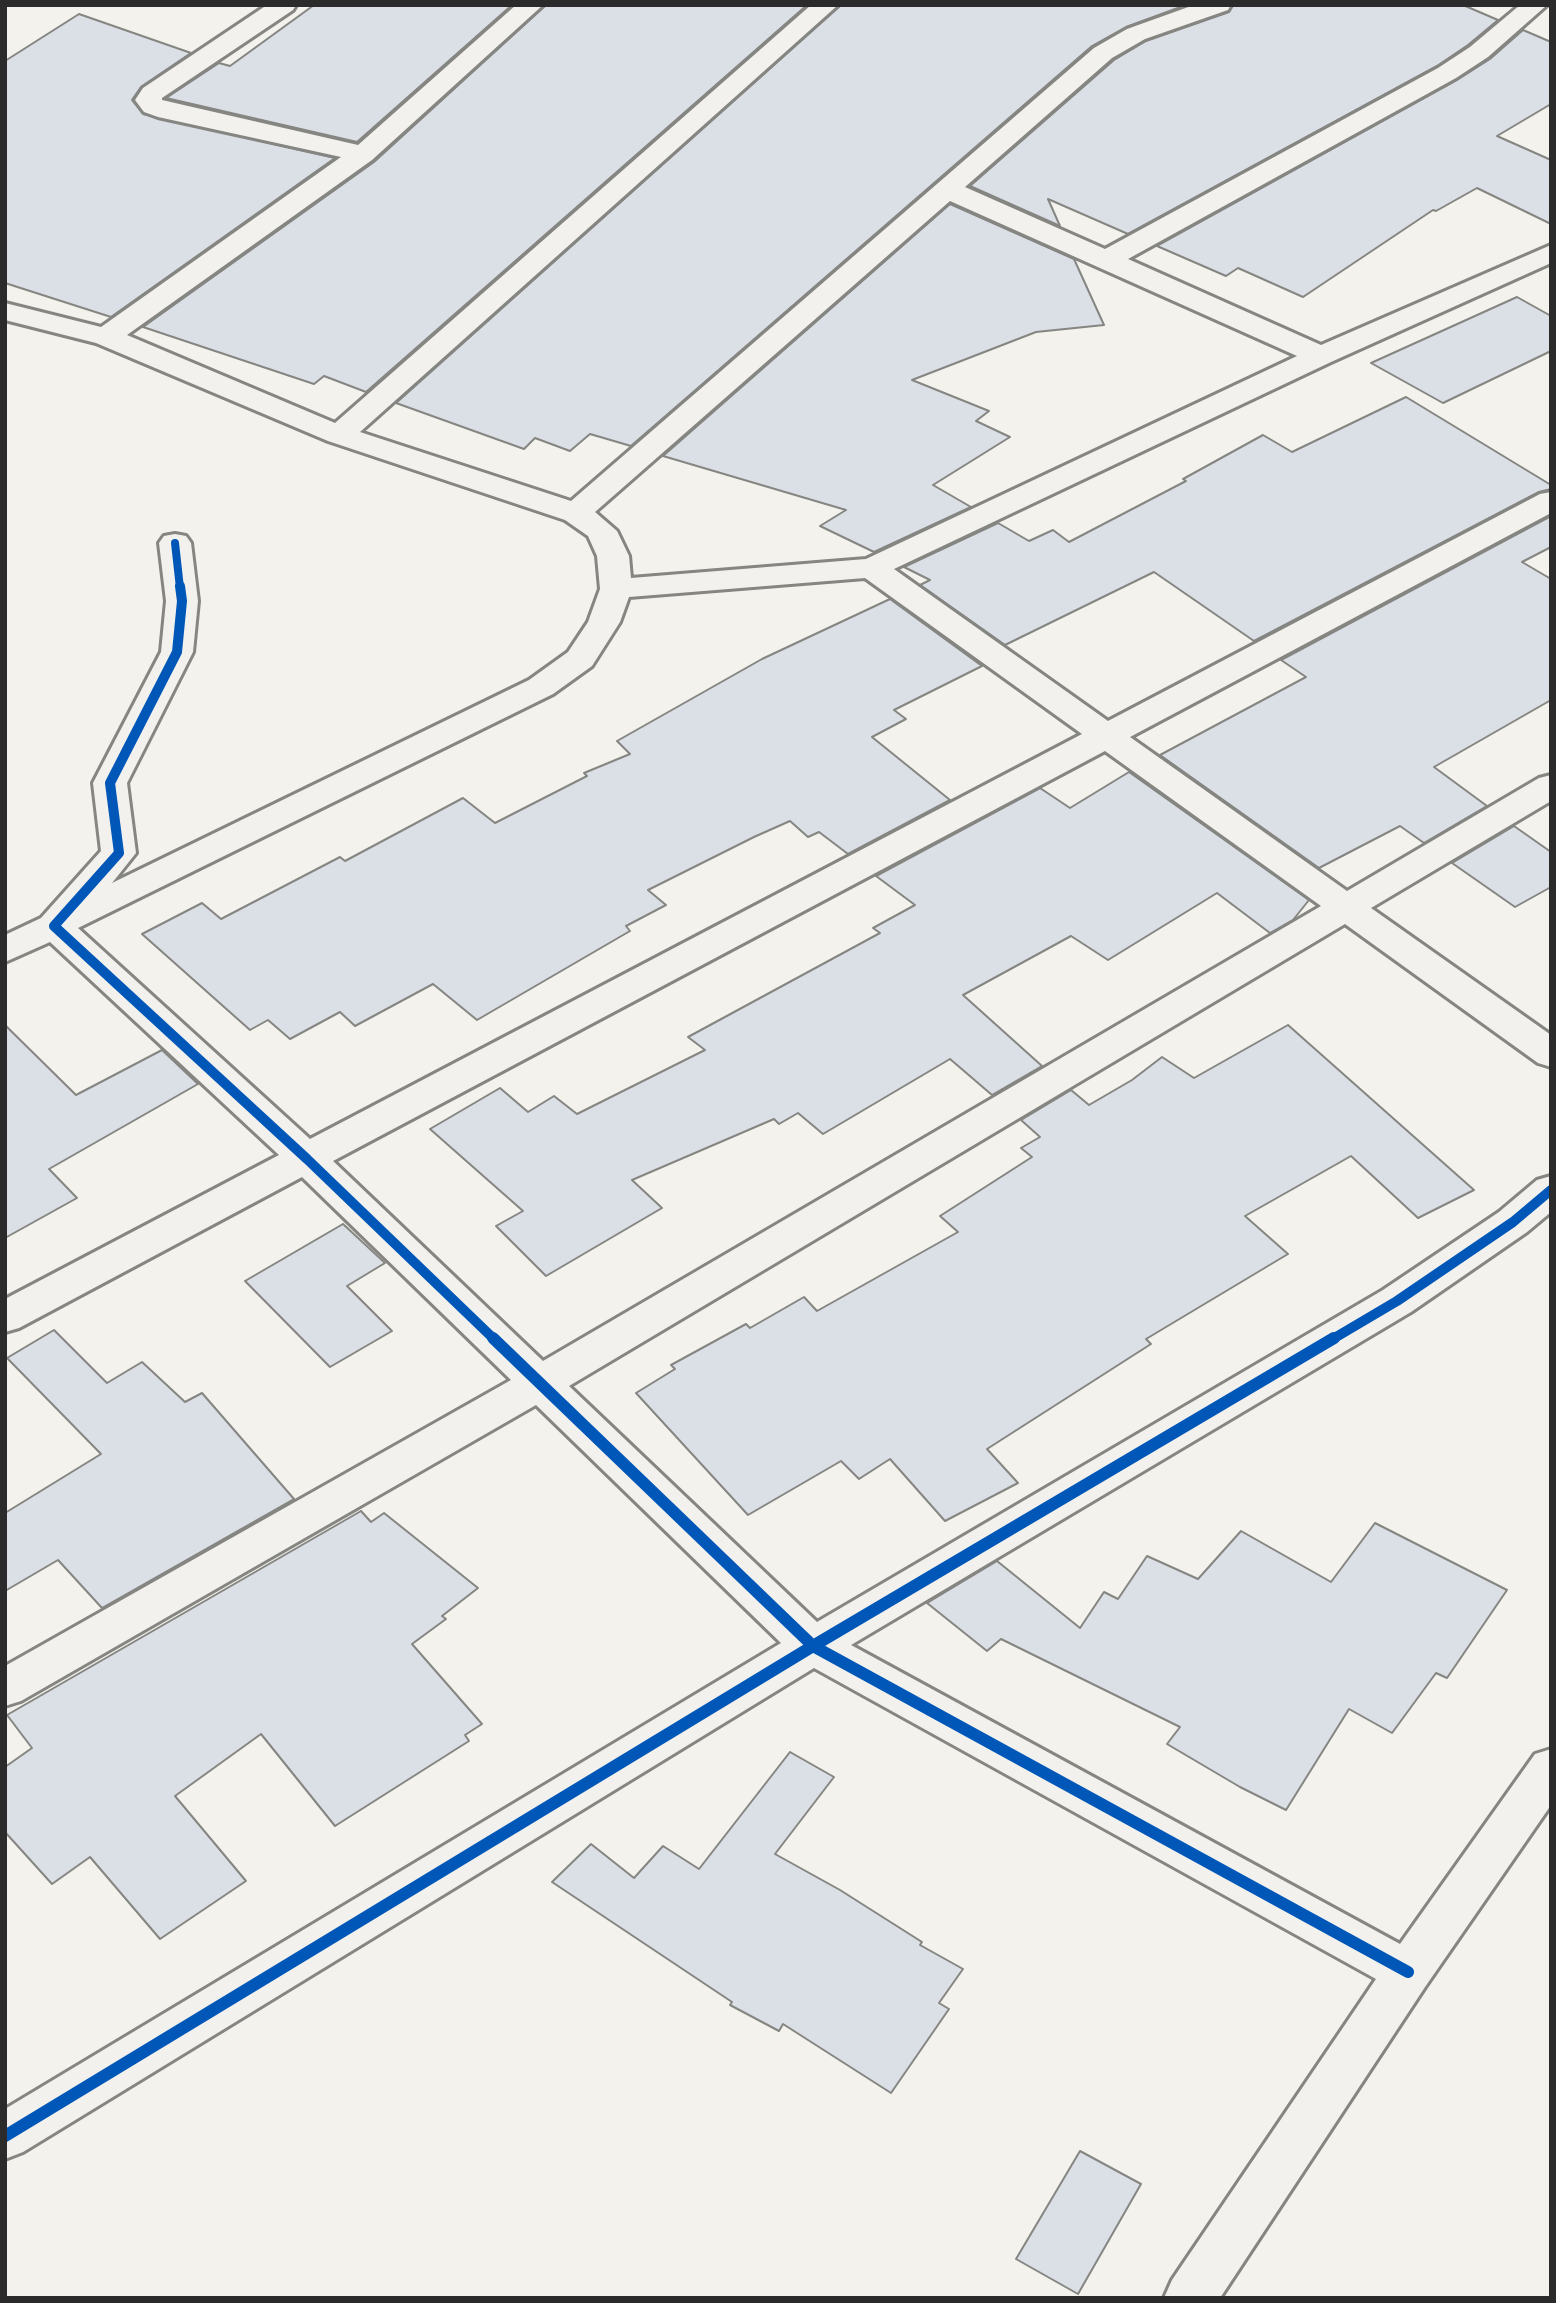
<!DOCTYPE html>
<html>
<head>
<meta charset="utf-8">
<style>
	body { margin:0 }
	#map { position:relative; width:1556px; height:2303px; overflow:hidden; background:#f4f2ec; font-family:"Architects Daughter",sans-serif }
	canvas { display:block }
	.frame { position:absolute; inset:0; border:7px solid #2b2b2b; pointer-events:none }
</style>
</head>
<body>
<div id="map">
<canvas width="1556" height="2303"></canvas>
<div class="frame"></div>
</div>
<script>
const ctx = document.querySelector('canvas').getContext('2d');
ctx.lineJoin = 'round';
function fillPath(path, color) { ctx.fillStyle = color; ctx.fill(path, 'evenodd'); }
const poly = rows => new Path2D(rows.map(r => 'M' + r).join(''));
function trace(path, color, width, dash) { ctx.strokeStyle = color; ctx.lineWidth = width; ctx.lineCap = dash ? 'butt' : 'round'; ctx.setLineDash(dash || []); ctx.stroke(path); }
const building = poly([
	[314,5,512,5,357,142,166,98,219,63,230,66,314,5],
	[546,5,807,5,366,392,324,376,314,384,143,327,374,162,546,5],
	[841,5,1186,5,1126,27,1092,46,631,446,590,434,570,451,535,438,524,449,396,403,841,5],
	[1233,5,1463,5,1498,20,1468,45,1437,66,1128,234,1048,199,1060,226,970,186,1114,60,1146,41,1229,12,1233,5],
	[79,14,191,53,141,87,132,100,143,114,335,158,111,317,5,283,5,61,79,14],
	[1523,30,1551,42,1551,104,1497,136,1551,160,1551,224,1477,188,1436,211,1433,210,1303,297,1238,268,1226,276,1157,246,1457,80,1490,59,1523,30],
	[950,204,1074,259,1104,325,1036,332,912,380,989,411,976,421,1010,437,933,485,971,507,874,552,820,526,846,510,663,456,950,204],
	[1517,297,1551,316,1551,351,1443,403,1371,363,1517,297],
	[1406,397,1551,485,1551,489,1539,492,1254,641,1154,572,1005,645,920,585,930,580,904,567,998,523,1029,541,1053,530,1069,542,1186,481,1183,479,1263,435,1292,452,1406,397],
	[1551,516,1551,547,1522,562,1551,579,1551,700,1434,767,1487,806,1424,843,1400,826,1319,868,1160,755,1306,677,1281,660,1551,516],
	[890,599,982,666,894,710,906,719,872,737,950,800,848,854,819,832,808,837,790,821,754,837,648,890,666,905,626,926,630,931,477,1020,433,984,355,1026,340,1012,290,1039,268,1020,250,1030,142,934,202,903,221,919,340,857,345,861,463,798,495,823,587,776,584,773,630,754,617,741,762,659,890,599],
	[1129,772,1309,900,1293,920,1270,933,1217,893,1108,960,1071,936,963,995,1042,1066,992,1095,950,1059,823,1134,798,1113,779,1124,774,1119,632,1180,662,1208,546,1276,496,1226,523,1211,430,1129,500,1088,528,1112,554,1096,577,1114,705,1050,688,1037,880,933,873,928,915,905,876,876,1040,788,1070,808,1129,772],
	[1514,826,1551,852,1551,887,1515,907,1452,863,1514,826],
	[5,1025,76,1095,162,1050,198,1084,49,1169,77,1198,5,1238,5,1025],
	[1288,1025,1474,1190,1418,1218,1351,1156,1245,1216,1288,1254,1146,1339,1151,1344,987,1449,1018,1483,945,1521,890,1459,859,1479,841,1461,748,1515,636,1393,675,1369,671,1365,746,1324,750,1328,804,1297,817,1311,958,1232,940,1216,1032,1157,1021,1148,1040,1137,1021,1120,1071,1090,1089,1105,1132,1080,1162,1057,1194,1078,1288,1025],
	[343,1224,385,1263,347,1286,392,1331,330,1367,245,1281,343,1224],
	[54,1330,107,1383,142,1362,185,1402,202,1393,294,1499,102,1608,58,1560,5,1591,5,1513,101,1454,7,1358,54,1330],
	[361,1511,371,1522,384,1513,478,1588,442,1616,446,1619,412,1644,482,1724,465,1735,469,1741,335,1826,261,1734,175,1796,246,1881,160,1939,90,1857,52,1884,5,1832,5,1767,32,1748,7,1715,361,1511],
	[1375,1523,1507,1590,1447,1678,1436,1673,1392,1733,1349,1709,1286,1810,1240,1787,1167,1744,1180,1727,1001,1639,987,1651,927,1603,997,1561,1080,1628,1104,1592,1118,1599,1147,1556,1198,1579,1241,1531,1331,1582,1375,1523],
	[790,1752,834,1777,775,1854,840,1890,922,1942,920,1945,963,1969,939,2003,949,2009,891,2093,783,2024,779,2031,730,2005,732,2002,552,1882,591,1844,634,1878,663,1846,699,1869,790,1752],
	[1080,2151,1141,2184,1078,2294,1016,2259,1080,2151]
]);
fillPath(building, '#dbdfe6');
trace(building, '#858582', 2);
const minor = poly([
	[267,5,296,5,293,10,162,98,162,100,358,145,516,5,543,5,372,160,127,335,335,423,811,5,838,5,360,432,571,501,1094,48,1127,29,1194,5,1231,5,1228,10,1145,39,1112,58,965,187,1105,249,1438,68,1470,47,1520,5,1547,5,1488,57,1456,78,1128,259,1321,345,1551,245,1551,263,1331,362,894,569,1108,721,1540,494,1551,492,1551,513,1130,737,1347,891,1539,778,1551,775,1551,801,1371,908,1551,1035,1551,1067,1538,1063,1345,924,569,1386,817,1622,1383,1290,1499,1212,1537,1180,1551,1176,1551,1212,1527,1232,1411,1312,851,1645,1400,1944,1535,1754,1551,1749,1551,1805,1425,1987,1220,2298,1164,2298,1172,2280,1376,1979,814,1668,23,2152,5,2159,5,2109,781,1643,536,1405,21,1701,5,1706,5,1666,511,1380,302,1177,19,1328,5,1332,5,1299,279,1155,50,942,5,962,5,935,41,918,101,851,93,783,161,652,166,601,159,543,164,536,175,534,186,536,191,543,198,601,193,652,127,783,136,853,112,883,529,680,568,652,588,622,600,589,597,556,588,536,565,520,328,441,96,343,5,320,5,303,101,327,341,157,158,117,144,112,135,100,143,88,267,5],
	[950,201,1297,356,866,559,631,578,629,556,617,531,595,512,950,201],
	[865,578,1082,734,310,1139,78,928,553,694,592,666,620,622,629,597,865,578],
	[1105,751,1321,906,543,1361,333,1161,1105,751]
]);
trace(minor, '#858582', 6);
fillPath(minor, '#f2f1ed');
trace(poly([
	[175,543,180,588]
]), '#0057b8', 8);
trace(poly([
	[180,586,182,601,177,652,110,783,119,853,54,926,307,1159,495,1340],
	[1331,1340,1397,1301,1513,1222,1551,1190]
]), '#0057b8', 10);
trace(poly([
	[493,1338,813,1646,1408,1972],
	[5,2136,813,1646,1334,1338]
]), '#0057b8', 12);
</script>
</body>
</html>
